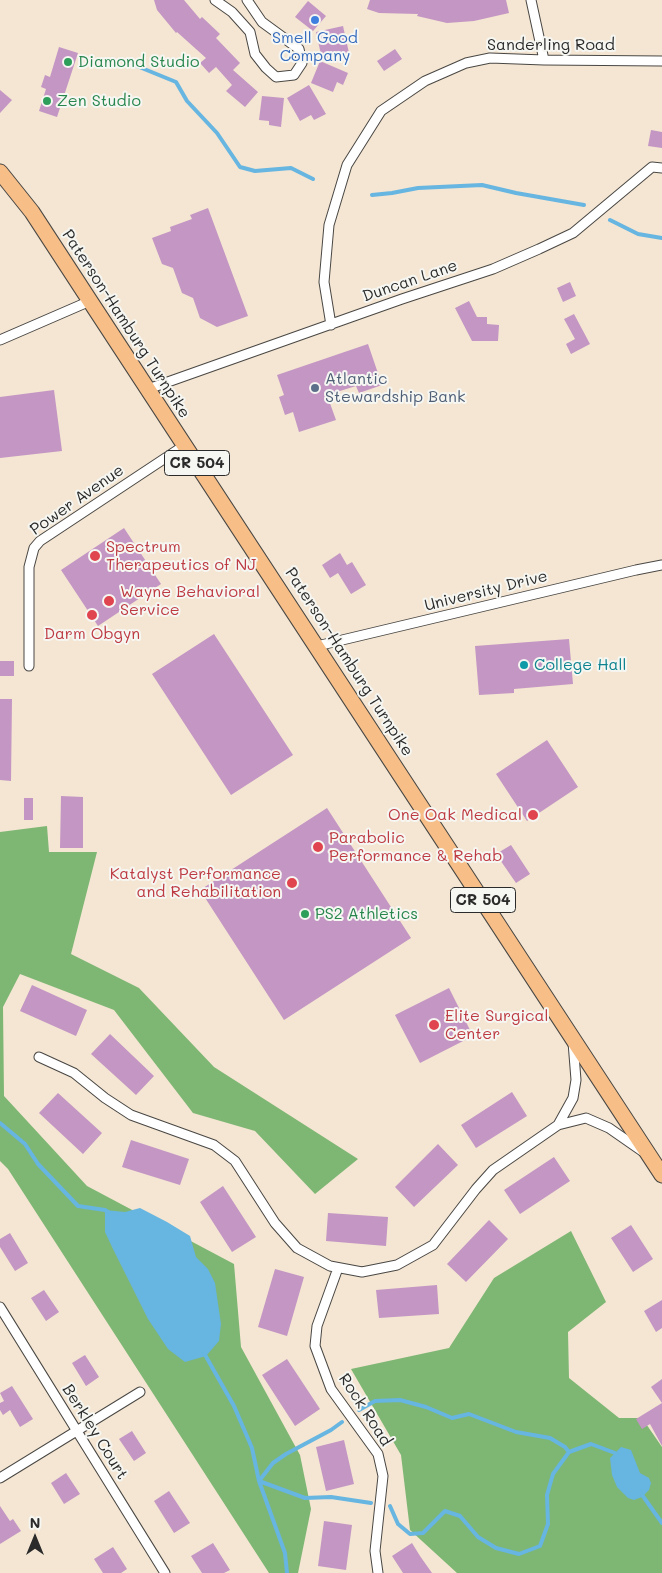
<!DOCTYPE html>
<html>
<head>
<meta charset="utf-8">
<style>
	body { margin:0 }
	#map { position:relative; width:662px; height:1573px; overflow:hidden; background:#f4e6d2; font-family:Mali,sans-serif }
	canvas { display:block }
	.north { position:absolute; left:10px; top:1513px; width:50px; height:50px; -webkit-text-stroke:4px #f6f6f2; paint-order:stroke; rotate:0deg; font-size:14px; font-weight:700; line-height:20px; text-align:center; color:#2b2b2b }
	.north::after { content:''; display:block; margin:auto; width:18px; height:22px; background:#2b2b2b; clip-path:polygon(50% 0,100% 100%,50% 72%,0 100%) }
</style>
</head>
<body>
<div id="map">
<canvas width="662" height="1573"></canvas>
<div class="north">N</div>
</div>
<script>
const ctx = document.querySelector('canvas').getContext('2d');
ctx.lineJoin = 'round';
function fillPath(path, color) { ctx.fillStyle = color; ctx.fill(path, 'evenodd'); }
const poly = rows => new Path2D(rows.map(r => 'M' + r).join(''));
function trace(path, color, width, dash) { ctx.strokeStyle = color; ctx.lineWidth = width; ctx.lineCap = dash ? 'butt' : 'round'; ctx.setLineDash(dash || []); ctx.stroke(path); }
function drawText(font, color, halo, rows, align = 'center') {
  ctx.font = font + ' Mali,sans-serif'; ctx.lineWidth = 4; ctx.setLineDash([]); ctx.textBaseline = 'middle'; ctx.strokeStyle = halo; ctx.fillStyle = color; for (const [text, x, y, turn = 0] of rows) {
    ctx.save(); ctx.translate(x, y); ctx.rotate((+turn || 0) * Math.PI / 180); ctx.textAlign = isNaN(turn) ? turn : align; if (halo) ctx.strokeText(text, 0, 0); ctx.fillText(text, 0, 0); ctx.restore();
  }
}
fillPath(poly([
	[47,826,49,852,97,852,71,954,139,988,214,1067,358,1159,315,1194,255,1131,193,1113,114,1010,20,974,3,1007,4,1096,87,1186,234,1264,241,1347,300,1455,311,1509,298,1573,269,1573,8,1169,0,1161,0,832],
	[571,1231,606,1302,568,1332,569,1378,619,1418,642,1418,662,1447,662,1573,457,1573,410,1530,401,1455,351,1369,449,1348,494,1278]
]), '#7eb674');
fillPath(poly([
	[140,1208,167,1222,190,1236,196,1257,208,1269,215,1283,221,1324,219,1341,206,1356,185,1362,168,1349,148,1319,113,1249,105,1232,105,1210,125,1212],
	[621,1447,631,1450,640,1473,649,1478,651,1483,649,1490,642,1497,634,1500,628,1498,617,1487,612,1475,610,1458]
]), '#67b5e1');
trace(poly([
	[127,62,176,82,187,101,217,133,240,167,255,171,291,168,313,179],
	[372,195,392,193,418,188,482,185,516,193,584,205],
	[610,220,638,234,662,238],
	[0,1123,25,1144,38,1164,78,1206,105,1210,108,1212],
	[204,1353,234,1406,252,1448,259,1481,305,1498,331,1497,371,1503],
	[359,1410,375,1401,400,1400,426,1407,452,1418,469,1414,516,1432,550,1438,565,1447,569,1452],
	[640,1492,662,1523],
	[390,1506,398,1524,410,1534,423,1533,445,1511,460,1516,478,1537,496,1548,519,1554,540,1546,548,1524,547,1495,553,1474,569,1452,591,1444,615,1453,617,1457],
	[287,1573,285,1553,259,1481,273,1463,286,1454,331,1430,342,1422]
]), '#67b5e1', 4);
fillPath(poly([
	[154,0,184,0,200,19,202,17,220,34,216,38,240,63,233,70,258,92,245,107,226,91,232,85,216,67,209,73,200,63,206,58,177,32,176,33,157,10],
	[370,0,506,0,509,13,474,21,447,23,417,16,418,14,379,13,367,9],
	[308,1,326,16,313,31,295,17],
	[343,26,349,53,322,59,316,32],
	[59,47,78,53,57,117,39,111,46,89,41,87,45,75,50,77],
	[395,49,402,59,384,71,377,61],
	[320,61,348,73,343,85,337,82,333,92,311,83],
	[309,85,326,114,314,120,311,115,300,121,287,98],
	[0,90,12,100,0,113],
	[262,96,284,98,281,127,269,125,269,121,259,120],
	[651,130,662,132,662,148,648,146],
	[208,208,248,316,217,327,200,318,193,298,182,293,173,268,162,264,152,238,171,231,170,227,192,219,190,215],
	[570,282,576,296,563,302,557,288],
	[469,301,477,317,487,317,487,324,499,325,498,341,472,341,455,308],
	[574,314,590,344,571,354,566,344,575,339,564,319],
	[368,344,382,385,359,393,356,386,327,395,336,420,299,432,293,412,285,415,279,397,284,395,277,375],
	[54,390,62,451,0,458,0,397],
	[124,528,161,584,98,626,61,570],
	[340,553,347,565,352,562,366,585,351,594,338,573,330,578,322,565],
	[214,634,293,755,231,795,152,674],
	[569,639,573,684,514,689,514,693,479,695,475,646],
	[0,661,14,661,14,676,0,676],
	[0,699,12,699,11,781,0,780],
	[547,740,578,787,527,821,496,774],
	[61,796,83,797,83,848,60,848],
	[24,798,33,798,33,820,24,820],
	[327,808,411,938,284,1020,200,890],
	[511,845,530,874,516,883,496,854],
	[32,985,87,1010,76,1036,20,1011],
	[449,988,473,1036,420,1063,395,1015],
	[110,1034,154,1076,136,1095,91,1054],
	[512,1092,527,1116,476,1148,461,1125],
	[58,1093,102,1133,83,1154,39,1113],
	[131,1140,189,1159,180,1185,122,1167],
	[438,1144,458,1165,414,1207,395,1187],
	[554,1157,570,1181,520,1214,504,1190],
	[223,1186,256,1237,232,1252,200,1202],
	[328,1213,388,1217,386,1246,326,1241],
	[489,1220,508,1239,466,1282,447,1264],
	[631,1225,653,1259,633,1272,611,1238],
	[10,1233,28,1263,15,1271,0,1247,0,1239],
	[275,1269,304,1277,287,1336,258,1327],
	[437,1285,439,1314,379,1318,376,1290],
	[44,1290,59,1312,46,1321,31,1298],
	[662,1300,662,1328,656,1332,644,1311],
	[85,1355,99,1377,86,1386,72,1363],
	[287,1359,320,1409,295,1426,262,1375],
	[662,1379,662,1446,650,1424,642,1429,636,1419,662,1403,651,1387],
	[12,1386,33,1419,20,1427,10,1410,3,1415,0,1410,0,1403,4,1401,0,1393],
	[132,1431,146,1453,134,1461,119,1439],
	[344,1440,354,1484,326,1491,316,1447],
	[66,1473,80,1494,64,1504,51,1483],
	[169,1491,190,1523,174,1533,154,1501],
	[0,1506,10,1521,13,1519,21,1531,0,1544],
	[324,1521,352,1525,346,1570,318,1566],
	[213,1543,230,1570,224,1573,202,1573,191,1556],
	[412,1543,420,1556,432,1573,403,1573,392,1556],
	[113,1547,127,1569,121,1573,103,1573,94,1559]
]), '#c496c4');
const minor = poly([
	[215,0,232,12,250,32,255,54,266,68,276,77,294,75,302,63,299,49,262,22,247,0],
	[531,0,544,60],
	[331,325,324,282,329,225,347,165,381,111,425,81,466,63,490,58,544,60,662,61],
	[0,340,90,301],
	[148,389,402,299,493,269,539,249,573,233,652,167,662,168],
	[317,646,636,570,662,565],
	[29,666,29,567,34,548,40,541,185,445],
	[39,1057,74,1073,105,1098,131,1115,214,1145,235,1161,275,1223,297,1248,330,1266,362,1272,397,1265,433,1245,476,1189,493,1170,558,1125,586,1118,609,1128,642,1151],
	[558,1125,573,1098,576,1080,573,1042],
	[338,1268,317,1326,315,1346,331,1389,378,1454,383,1476,375,1551,378,1573],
	[0,1307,165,1573],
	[0,1478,140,1392]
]);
const primary = poly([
	[0,172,32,212,90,301,662,1175]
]);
trace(minor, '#494744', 11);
trace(primary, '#494744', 17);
trace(minor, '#fff', 9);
trace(primary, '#f7be87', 15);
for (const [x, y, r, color] of [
	[315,20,5,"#3f7fe0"],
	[68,62,5,"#2e9e5b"],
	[47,101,5,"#2e9e5b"],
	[315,388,5,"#5c6f8a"],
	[95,556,6,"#e0444e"],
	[109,601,6,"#e0444e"],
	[92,615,6,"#e0444e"],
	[524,665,5,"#0f9aa8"],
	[533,815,6,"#e0444e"],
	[318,847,6,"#e0444e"],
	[292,883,6,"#e0444e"],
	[305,914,5,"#2e9e5b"],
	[434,1025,6,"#e0444e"]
]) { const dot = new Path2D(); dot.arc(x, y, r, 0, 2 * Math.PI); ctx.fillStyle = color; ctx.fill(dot); trace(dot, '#f6f6f2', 2); }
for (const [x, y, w] of [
	[197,463,65],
	[483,900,65]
]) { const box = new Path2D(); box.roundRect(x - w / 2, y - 12.5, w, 25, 4); ctx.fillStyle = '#f6f6f2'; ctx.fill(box); trace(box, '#2b2b2b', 1); }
drawText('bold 15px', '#2b2b2b', null, [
	["CR 504",197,463],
	["CR 504",483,900]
]);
drawText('16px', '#366cbe', '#f6f6f2', [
	["Smell Good",315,38],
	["Company",315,56]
]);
drawText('16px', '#2b2b2b', '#f6f6f2', [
	["Sanderling Road",551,45],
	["Duncan Lane",410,281,-19],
	["Paterson-Hamburg Turnpike",126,324,57],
	["Power Avenue",77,500,-35],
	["University Drive",486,591,-14],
	["Paterson-Hamburg Turnpike",349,662,57],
	["Rock Road",365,1410,57],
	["Berkley Court",95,1432,58]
]);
drawText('16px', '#27864d', '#f6f6f2', [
	["Diamond Studio",78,62],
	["Zen Studio",57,101],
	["PS2 Athletics",315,914]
], 'left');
drawText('16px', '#4e5e75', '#f6f6f2', [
	["Atlantic",325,379],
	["Stewardship Bank",325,397]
], 'left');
drawText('16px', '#be3a42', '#f6f6f2', [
	["Spectrum",106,547],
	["Therapeutics of NJ",106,565],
	["Wayne Behavioral",120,592],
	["Service",120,610],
	["Darm Obgyn",92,634,"center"],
	["One Oak Medical",522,815,"right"],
	["Parabolic",329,838],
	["Performance & Rehab",329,856],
	["Katalyst Performance",281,874,"right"],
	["and Rehabilitation",281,892,"right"],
	["Elite Surgical",445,1016],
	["Center",445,1034]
], 'left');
drawText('16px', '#0d838f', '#f6f6f2', [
	["College Hall",534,665]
], 'left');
</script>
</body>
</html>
